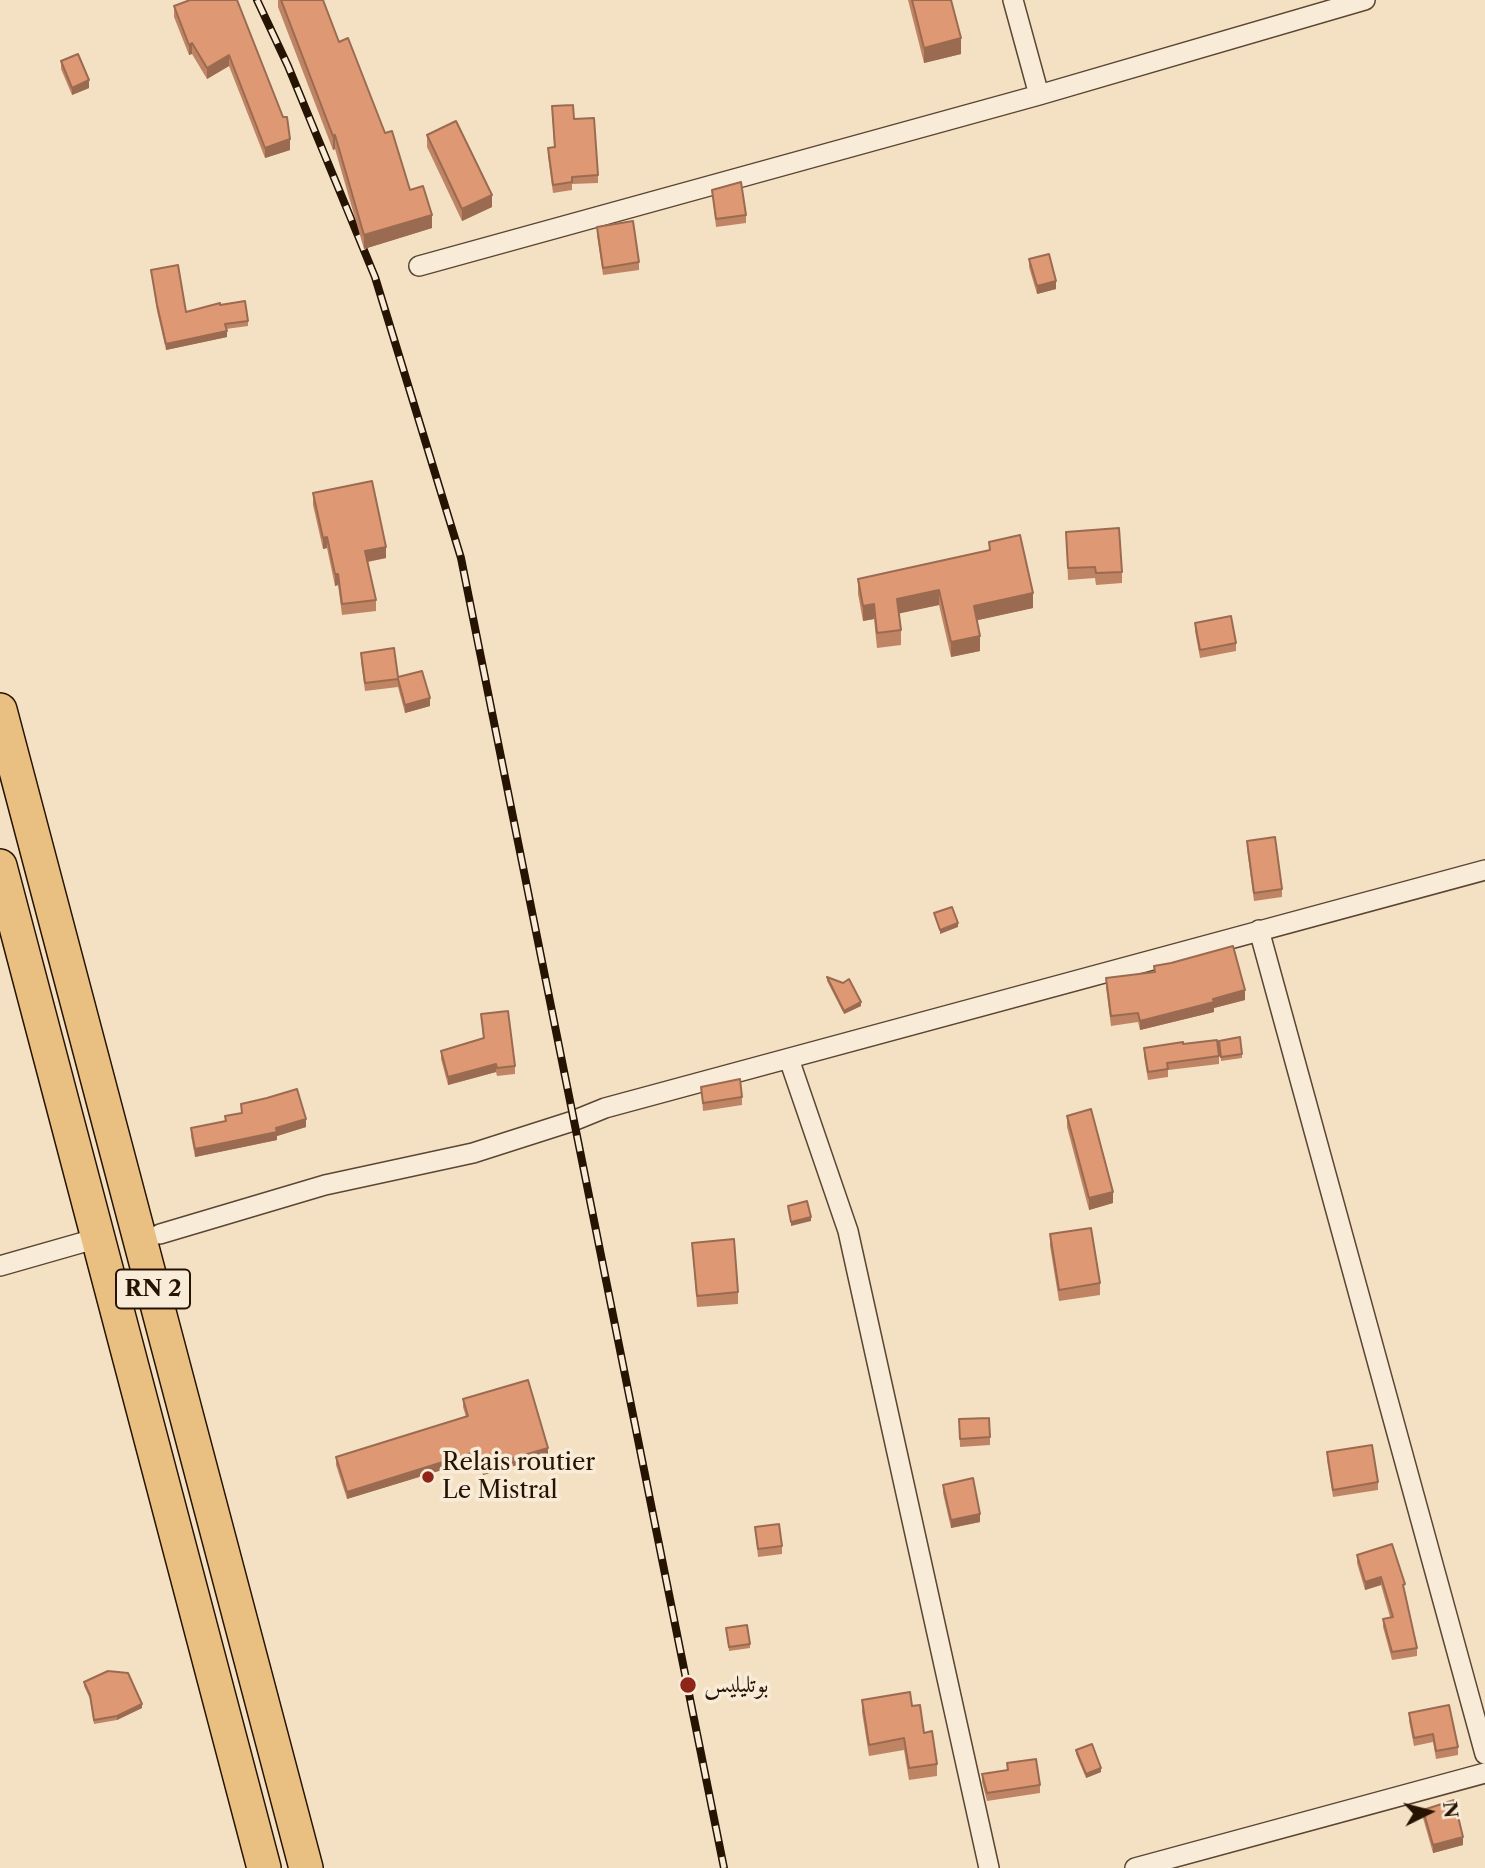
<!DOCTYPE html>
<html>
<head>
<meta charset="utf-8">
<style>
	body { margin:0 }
	#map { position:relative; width:1485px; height:1868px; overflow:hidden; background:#f4e1c4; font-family:"Libre Caslon Text",serif }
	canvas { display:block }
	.north { position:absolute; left:1394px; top:1777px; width:70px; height:70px; -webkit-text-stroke:5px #f8ecd9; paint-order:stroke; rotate:84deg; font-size:19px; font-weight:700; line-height:28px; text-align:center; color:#261301 }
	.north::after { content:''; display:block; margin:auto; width:24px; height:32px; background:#261301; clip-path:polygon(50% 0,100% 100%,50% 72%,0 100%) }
</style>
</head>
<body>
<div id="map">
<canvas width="1485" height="1868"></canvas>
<div class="north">N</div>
</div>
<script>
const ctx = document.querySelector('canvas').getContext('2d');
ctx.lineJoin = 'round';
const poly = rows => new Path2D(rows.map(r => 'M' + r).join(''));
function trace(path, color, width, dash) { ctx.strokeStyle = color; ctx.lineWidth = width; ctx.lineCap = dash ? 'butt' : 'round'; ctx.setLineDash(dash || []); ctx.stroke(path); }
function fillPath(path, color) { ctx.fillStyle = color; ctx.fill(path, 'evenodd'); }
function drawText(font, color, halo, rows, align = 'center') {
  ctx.font = font + ' "Libre Caslon Text",Amiri,serif'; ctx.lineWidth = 7; ctx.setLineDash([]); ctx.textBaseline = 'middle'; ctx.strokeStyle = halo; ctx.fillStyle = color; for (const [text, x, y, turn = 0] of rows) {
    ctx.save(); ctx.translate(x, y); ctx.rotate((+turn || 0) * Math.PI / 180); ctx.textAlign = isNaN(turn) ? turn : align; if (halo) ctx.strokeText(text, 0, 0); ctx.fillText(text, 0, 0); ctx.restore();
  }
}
const minor = poly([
	[1013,0,1039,95],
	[419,266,1039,95,1365,0],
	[1259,930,1485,1754],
	[789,1059,848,1231,989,1868],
	[160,1234,325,1185,473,1153,573,1121,605,1108,1485,870],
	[0,1266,98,1238],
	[1135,1868,1485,1773]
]);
const trunk = poly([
	[0,710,306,1868],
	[0,866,264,1868]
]);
trace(minor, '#5a4632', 22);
trace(trunk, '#261301', 36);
trace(minor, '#f8ecd9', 19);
trace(trunk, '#eac082', 33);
const rail = poly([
	[257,0,288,66,375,277,461,558,724,1868]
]);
trace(rail, '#261301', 8);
trace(rail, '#f8ecd9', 5, [16]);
fillPath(poly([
	[237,0,290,150,265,158,229,66,207,79,192,54,189,55,174,17,174,6],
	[278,0,323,0,339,42,385,133,410,190,432,228,364,249,335,149,333,150,278,7],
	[908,0,951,0,961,54,924,63],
	[61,61,89,88,72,95,61,69],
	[552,106,574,119,598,175,598,183,572,184,572,190,553,193,548,156,548,148,554,147],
	[427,135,492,207,462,221,427,147],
	[712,190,746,215,746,223,716,227],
	[597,227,639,262,639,270,603,275,597,235],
	[1029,259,1056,289,1037,294,1029,267],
	[151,270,186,312,220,305,248,321,248,326,226,329,227,337,166,350,157,311],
	[313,493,386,558,368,562,376,600,376,611,342,615,338,585,335,586,327,548,323,549,313,505],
	[1066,532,1122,572,1122,583,1096,585,1095,578,1068,580],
	[989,542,1033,608,977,620,980,651,951,657,939,605,899,613,901,630,901,645,877,648,874,619,863,621,858,594,858,579,989,551],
	[1195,623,1236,643,1236,651,1200,658,1195,631],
	[361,653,398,677,430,706,405,713,398,687,365,691,361,661],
	[1247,841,1282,889,1282,897,1254,901,1247,849],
	[1154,966,1245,1000,1214,1008,1214,1012,1140,1030,1138,1022,1111,1026,1106,987,1106,978,1154,972],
	[827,977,843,983,861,1006,844,1014,827,981],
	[481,1014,515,1066,515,1074,497,1076,496,1072,448,1085,441,1059,441,1051,483,1038],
	[1219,1041,1242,1054,1242,1058,1221,1061],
	[1144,1048,1219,1056,1219,1064,1168,1070,1168,1077,1148,1080,1144,1056],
	[701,1087,742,1097,742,1105,703,1111],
	[241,1104,306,1127,277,1136,277,1140,195,1157,191,1136,191,1128,225,1121,225,1116,241,1113],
	[1067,1116,1113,1203,1089,1210,1067,1127],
	[1050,1234,1100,1283,1100,1295,1059,1301,1050,1246],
	[692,1243,738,1292,738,1304,697,1307],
	[463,1399,548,1456,483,1475,478,1459,347,1499,336,1465,336,1457,466,1417,463,1407],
	[959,1419,990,1437,990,1445,960,1447],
	[1327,1452,1378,1482,1378,1490,1333,1497,1327,1460],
	[943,1485,980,1522,951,1528,943,1493],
	[755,1527,782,1546,782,1554,758,1557],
	[1357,1555,1405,1591,1417,1648,1417,1656,1392,1660,1383,1627,1383,1619,1390,1617,1381,1585,1365,1590,1357,1563],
	[726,1628,750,1644,750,1648,729,1651],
	[84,1682,142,1708,117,1720,94,1724,90,1699,84,1686],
	[862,1700,912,1706,937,1764,937,1776,909,1780,904,1750,869,1756,862,1712],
	[1409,1713,1458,1747,1458,1755,1436,1759,1433,1742,1414,1746,1409,1721],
	[1076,1750,1101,1772,1086,1778,1076,1754],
	[1007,1763,1040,1785,1040,1793,987,1801,982,1782,982,1774,1007,1770],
	[1423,1810,1463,1845,1433,1853,1423,1818]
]), '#bf8464');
fillPath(poly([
	[961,38,961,54,924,63,924,48],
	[192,43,192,54,189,55,189,45],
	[229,55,229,66,207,79,207,68],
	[89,80,89,88,72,95,72,88],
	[335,135,335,149,333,150,333,136],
	[290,139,290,150,265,158,265,148],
	[492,195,492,207,462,221,462,209],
	[432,215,432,228,364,249,364,235],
	[1056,281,1056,289,1037,294,1037,286],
	[227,331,227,337,166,350,166,344],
	[327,537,327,548,323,549,323,538],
	[386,547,386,558,365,562,365,551],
	[335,574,338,574,338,585,335,586],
	[939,590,939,605,897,614,897,599],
	[1033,593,1033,608,974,621,974,606],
	[874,604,874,619,863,621,863,606],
	[980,636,980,651,951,657,951,642],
	[430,698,430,706,405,713,405,705],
	[958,923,958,927,940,934,940,930],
	[1245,990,1245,1000,1214,1008,1214,1012,1140,1030,1140,1021],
	[861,1002,861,1006,844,1014,844,1011],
	[496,1064,496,1072,448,1085,448,1077],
	[306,1119,306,1127,277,1136,277,1140,195,1157,195,1149],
	[1113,1192,1113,1203,1089,1210,1089,1198],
	[811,1217,811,1221,791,1226,791,1222],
	[548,1448,548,1456,483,1475,483,1467],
	[478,1451,478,1459,347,1499,347,1492],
	[980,1514,980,1522,951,1528,951,1520],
	[1381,1577,1381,1585,1365,1590,1365,1582],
	[142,1704,142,1708,117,1720,117,1716],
	[1101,1768,1101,1772,1086,1778,1086,1774],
	[1463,1837,1463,1845,1433,1853,1433,1845]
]), '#9b6b51');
const building = poly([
	[190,0,237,0,283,117,287,117,290,139,265,148,229,55,207,68,192,43,189,45,174,6,190,0],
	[281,0,323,0,339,42,348,38,385,133,392,131,410,190,423,186,432,215,364,235,335,135,333,136,281,0],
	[912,0,951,0,961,38,924,48,912,0],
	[78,54,89,80,72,88,61,61,78,54],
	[573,105,574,119,594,118,598,175,572,177,572,182,553,185,548,148,555,147,552,106,573,105],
	[456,121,492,195,462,209,427,135,456,121],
	[741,182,746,215,716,219,712,190,741,182],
	[633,221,639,262,603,268,597,227,633,221],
	[1049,254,1056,281,1037,286,1029,259,1049,254],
	[178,265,186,312,220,303,220,305,245,301,248,321,225,324,227,331,166,344,157,305,151,270,178,265],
	[372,481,386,547,365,551,376,600,342,604,338,574,335,574,327,537,323,538,313,493,372,481],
	[1119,528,1122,572,1096,573,1095,567,1068,568,1066,532,1119,528],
	[1020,535,1033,593,974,606,980,636,951,642,939,590,897,599,901,630,877,633,874,604,863,606,858,579,990,550,989,542,1020,535],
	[1231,616,1236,643,1200,650,1195,623,1231,616],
	[394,648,398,677,422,671,430,698,405,705,398,679,365,683,361,653,394,648],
	[1275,837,1282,889,1254,893,1247,841,1275,837],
	[952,907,958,923,940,930,934,913,952,907],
	[1233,946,1245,990,1213,999,1214,1002,1140,1021,1138,1013,1111,1016,1106,978,1155,972,1154,966,1171,963,1233,946],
	[827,977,843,983,849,979,861,1002,844,1011,827,977],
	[508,1011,515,1066,497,1068,496,1064,448,1077,441,1051,484,1038,481,1014,508,1011],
	[1240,1037,1242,1054,1221,1057,1219,1041,1240,1037],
	[1217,1040,1219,1056,1167,1063,1168,1069,1148,1072,1144,1048,1183,1042,1183,1044,1217,1040],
	[740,1079,742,1097,703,1103,701,1087,740,1079],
	[297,1089,306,1119,276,1128,277,1132,195,1149,191,1128,226,1121,225,1116,242,1113,241,1104,267,1098,297,1089],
	[1091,1109,1113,1192,1089,1198,1067,1116,1091,1109],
	[807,1201,811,1217,791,1222,788,1206,807,1201],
	[1091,1228,1100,1283,1059,1290,1050,1234,1091,1228],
	[734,1239,738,1292,697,1296,692,1243,734,1239],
	[528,1380,548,1448,483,1467,478,1451,347,1492,336,1457,468,1416,463,1399,528,1380],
	[989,1418,990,1437,960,1439,959,1419,989,1418],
	[1372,1445,1378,1482,1333,1490,1327,1452,1372,1445],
	[973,1478,980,1514,951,1520,943,1485,973,1478],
	[779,1524,782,1546,758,1549,755,1527,779,1524],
	[1392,1544,1405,1584,1403,1585,1417,1648,1392,1652,1383,1619,1393,1617,1381,1577,1365,1582,1357,1555,1392,1544],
	[747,1625,750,1644,729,1647,726,1628,747,1625],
	[108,1671,128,1673,142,1704,117,1716,94,1720,90,1695,84,1682,108,1671],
	[910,1692,912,1706,920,1705,924,1733,932,1731,937,1764,909,1768,904,1738,869,1745,862,1700,910,1692],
	[1449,1705,1458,1747,1436,1751,1433,1734,1414,1738,1409,1713,1449,1705],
	[1092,1744,1101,1768,1086,1774,1076,1750,1092,1744],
	[1036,1759,1040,1785,987,1793,982,1774,1008,1770,1007,1763,1036,1759],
	[1454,1800,1463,1837,1433,1845,1423,1810,1454,1800]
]);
fillPath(building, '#de9974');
trace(building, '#9b6b51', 2);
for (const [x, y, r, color] of [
	[428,1477,7,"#8f2418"],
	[688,1685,9,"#8f2418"]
]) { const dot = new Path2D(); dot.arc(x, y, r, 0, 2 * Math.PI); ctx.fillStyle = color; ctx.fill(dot); trace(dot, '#f8ecd9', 2.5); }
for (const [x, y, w] of [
	[153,1289,74]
]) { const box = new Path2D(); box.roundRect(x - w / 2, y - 19.5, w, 39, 5); ctx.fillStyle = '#f8ecd9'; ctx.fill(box); trace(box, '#261301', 2); }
drawText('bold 23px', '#261301', null, [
	["RN 2",153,1289]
]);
drawText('24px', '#261301', '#f8ecd9', [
	["Relais routier",442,1463],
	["Le Mistral",442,1491],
	["بوتليليس",704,1685]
], 'left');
</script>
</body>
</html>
